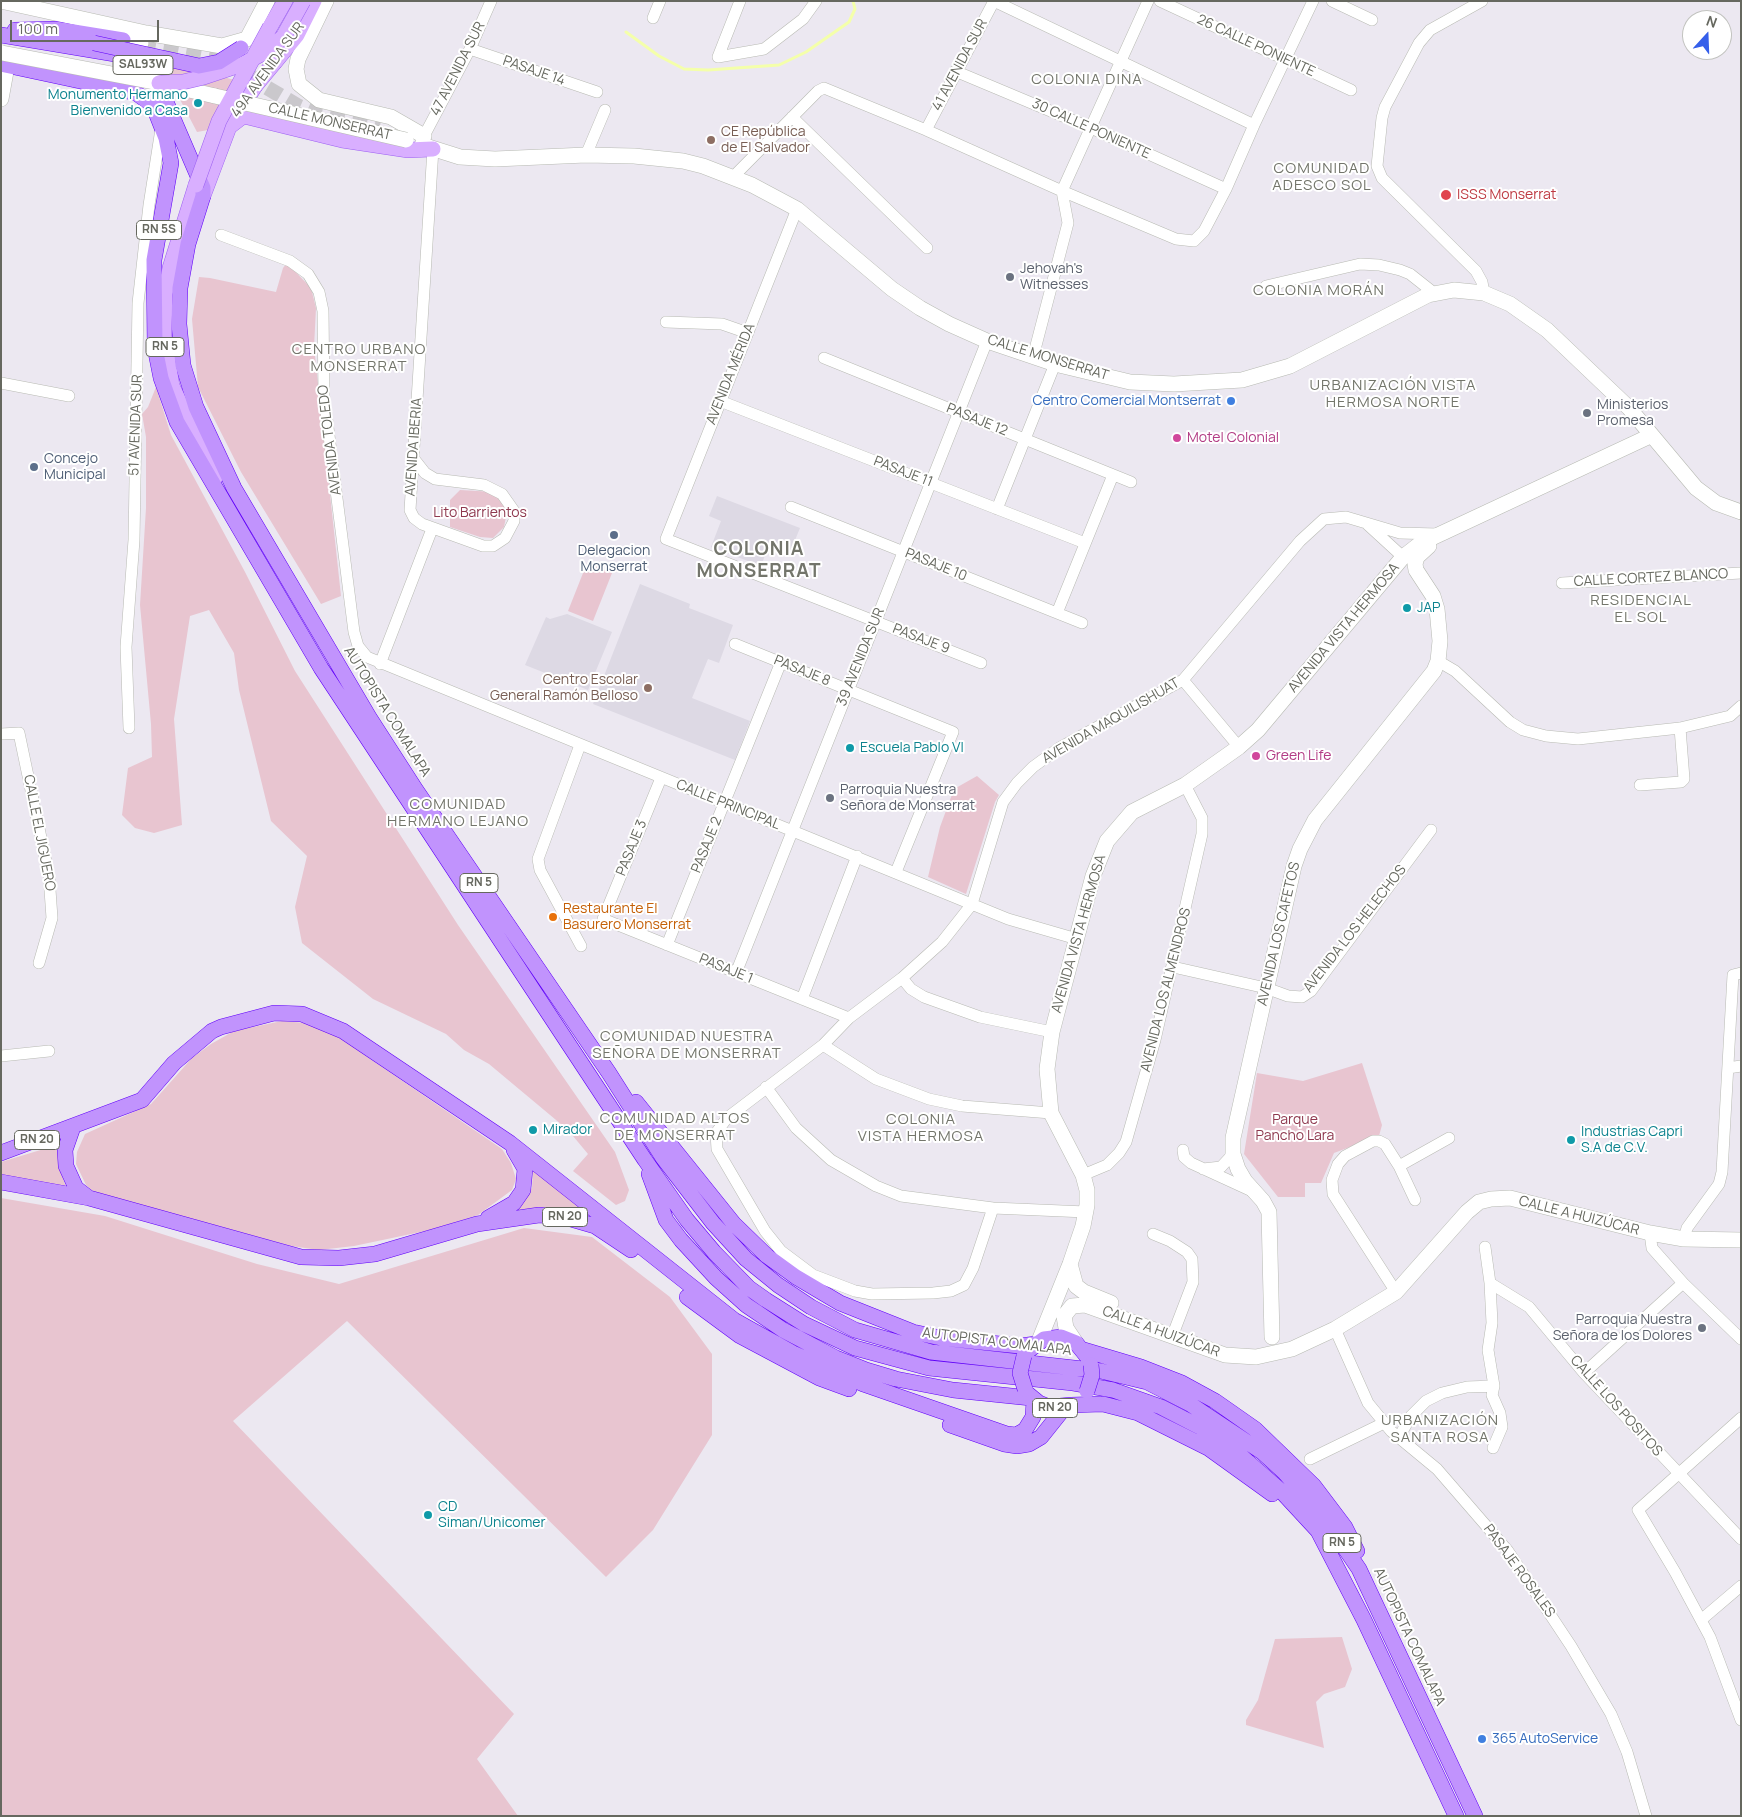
<!DOCTYPE html>
<html>
<head>
<meta charset="utf-8">
<style>
	body { margin:0 }
	#map { position:relative; width:1742px; height:1817px; overflow:hidden; background:#ece8f1; font-family:Manrope,sans-serif }
	canvas { display:block }
	.frame { position:absolute; inset:0; border:2px solid #66685f; pointer-events:none }
	.north { position:absolute; left:1682px; top:10px; width:50px; height:50px; box-sizing:border-box; background:#fff; border:1px solid #c2c3bf; border-radius:50%; rotate:20deg; font-size:14px; font-weight:700; line-height:20px; text-align:center; color:#66685f }
	.north::after { content:''; display:block; margin:auto; width:18px; height:22px; background:#355fea; clip-path:polygon(50% 0,100% 100%,50% 72%,0 100%) }
	.scale { position:absolute; left:10px; top:20px; width:149px; height:22px; box-sizing:border-box; border:2px solid #66685f; border-top:0; padding-left:6px; font-size:15px; line-height:18px; white-space:nowrap; color:#66685f; -webkit-text-stroke:4px #fff; paint-order:stroke }
</style>
</head>
<body>
<div id="map">
<canvas width="1742" height="1817"></canvas>
<div class="frame"></div>
<div class="north">N</div>
<div class="scale">100 m</div>
</div>
<script>
const ctx = document.querySelector('canvas').getContext('2d');
ctx.lineJoin = 'round';
function fillPath(path, color) { ctx.fillStyle = color; ctx.fill(path, 'evenodd'); }
const poly = rows => new Path2D(rows.map(r => 'M' + r).join(''));
function trace(path, color, width, dash) { ctx.strokeStyle = color; ctx.lineWidth = width; ctx.lineCap = dash ? 'butt' : 'round'; ctx.setLineDash(dash || []); ctx.stroke(path); }
function drawText(font, color, halo, rows, align = 'center') {
  ctx.font = font + ' Manrope,sans-serif'; ctx.lineWidth = 4; ctx.setLineDash([]); ctx.textBaseline = 'middle'; ctx.strokeStyle = halo; ctx.fillStyle = color; for (const [text, x, y, turn = 0] of rows) {
    ctx.save(); ctx.translate(x, y); ctx.rotate((+turn || 0) * Math.PI / 180); ctx.textAlign = isNaN(turn) ? turn : align; if (halo) ctx.strokeText(text, 0, 0); ctx.fillText(text, 0, 0); ctx.restore();
  }
}
fillPath(poly([
	[717,496,800,528,791,550,770,542,761,566,711,547,721,521,709,516],
	[640,584,690,604,689,608,733,625,719,663,708,659,692,698,750,721,735,760,593,704],
	[567,614,612,632,588,690,525,665,546,617,550,619]
]), '#ddd9e4');
fillPath(poly([
	[144,56,246,83,225,127,197,132,163,67],
	[287,263,311,288,316,308,314,347,341,596,321,604,241,472,198,387,192,319,199,277,210,278,276,292,283,268],
	[156,387,171,435,245,572,295,671,458,925,615,1152,629,1190,625,1201,616,1205,573,1171,588,1154,568,1130,489,1064,464,1050,446,1034,373,999,302,943,295,907,307,856,271,821,239,690,234,653,209,610,190,616,174,719,182,825,154,833,135,828,122,815,128,768,152,757,151,724,140,605,146,508,146,437,142,414,148,407],
	[460,490,494,492,508,507,504,527,493,538,480,537,450,527,450,500],
	[587,563,612,573,593,621,568,611],
	[977,776,999,795,995,802,966,894,928,877,940,827,954,789],
	[282,1021,306,1023,328,1030,502,1149,511,1163,516,1179,512,1190,478,1215,430,1230,354,1246,319,1250,291,1246,94,1192,86,1185,76,1164,77,1152,85,1134,151,1104,192,1058,211,1044,234,1031],
	[1362,1063,1382,1125,1379,1136,1334,1153,1321,1183,1305,1183,1305,1197,1278,1197,1244,1154,1257,1073,1303,1081],
	[57,1145,61,1173,66,1187,1,1175,1,1162],
	[533,1169,600,1223,537,1209,517,1210,532,1188],
	[1,1198,105,1216,257,1264,339,1284,524,1228,592,1237,670,1297,712,1354,712,1435,653,1530,606,1577,347,1321,233,1421,514,1714,477,1759,518,1816,1,1816],
	[1342,1637,1352,1669,1345,1687,1324,1694,1316,1702,1324,1748,1246,1725,1246,1720,1258,1700,1275,1639]
]), '#e8c5d0');
trace(poly([
	[626,32,659,56,684,69,708,70,779,65,806,52,849,22,855,9,853,1]
]), '#f4ffaa', 3);
trace(poly([
	[141,43,231,60,238,63,254,80,298,106,317,114,380,126]
]), '#cac8cc', 15, [15, 8]);
const street = poly([
	[994,1,1254,125],
	[1160,1,1351,90],
	[1332,1,1372,20],
	[1482,1,1430,30,1419,43,1385,107,1382,118,1377,166,1382,178,1476,271,1482,282,1484,293],
	[653,18,660,1],
	[470,49,597,92],
	[718,57,764,49,803,19,816,1],
	[718,57,740,1],
	[955,71,1091,128,1226,189],
	[792,117,927,248],
	[926,130,994,1],
	[424,136,470,49,491,1],
	[586,155,605,110],
	[733,177,818,91,824,88,926,130,1062,191,1176,239,1194,241,1204,231,1226,189,1254,125,1313,1],
	[797,209,666,539,981,663],
	[221,235,290,261,308,274,319,292,323,311,324,396,354,632,358,646,367,657,1008,919,1077,939],
	[1266,286,1360,264,1379,265,1400,270,1410,274,1434,293],
	[666,322,722,324,748,333],
	[1033,357,1068,223,1062,191,1148,1],
	[824,358,1131,482],
	[1,383,69,396],
	[720,401,1085,543],
	[414,459,425,473,435,479,484,485,502,494,514,511,514,521,505,538,493,546,483,546,422,524,414,518,410,510,433,149],
	[791,507,1082,623],
	[997,509,1055,364],
	[1367,524,1403,557],
	[1562,583,1741,573],
	[1057,613,1113,475],
	[735,644,953,732,896,872],
	[1438,661,1455,671,1510,722,1523,730,1546,736,1578,739,1680,728,1730,716,1741,706],
	[380,664,432,529],
	[1183,680,1239,747],
	[129,728,126,647,134,540,138,303,149,205,161,129],
	[1,734,19,733,49,876,52,918,39,963],
	[580,745,538,859,540,870,581,946],
	[661,778,603,919,849,1018],
	[1640,785,1681,782,1684,779,1680,728],
	[667,945,781,662],
	[1173,967,1266,988,1288,996,1302,997,1311,991,1431,830],
	[736,973,987,341],
	[902,978,911,989,924,997,980,1017,1052,1032],
	[802,999,857,856],
	[823,1045,876,1079,929,1099,962,1106,1051,1113],
	[1,1056,49,1051],
	[1728,1068,1741,1066],
	[766,1087,796,1128,831,1160,876,1186,901,1196,993,1208,1086,1212],
	[1183,1150,1184,1157,1191,1163,1252,1191],
	[1399,1166,1449,1138],
	[1203,1169,1221,1167,1233,1154],
	[1083,1175,1107,1165,1119,1153,1126,1142,1155,1040,1202,834,1202,818,1185,785],
	[993,1208,973,1268,964,1285,951,1291,933,1293,872,1294,855,1291,813,1275,781,1251,765,1231,717,1149,716,1133,727,1118,823,1045,849,1018,902,978,942,942,972,904,1003,802,1017,783,1033,767,1059,748,1183,680,1300,541,1324,519,1346,517,1400,533,1437,534],
	[1650,1233,1652,1248,1683,1283,1741,1339],
	[1153,1234,1170,1241,1187,1252,1192,1259,1193,1282,1175,1329],
	[1684,1239,1687,1228,1719,1184,1722,1172,1733,975,1741,973],
	[1485,1247,1490,1283,1529,1307,1584,1373,1741,1539],
	[1490,1283,1492,1323,1488,1350,1494,1386],
	[1396,1292,1333,1194,1332,1180,1338,1164,1345,1156,1373,1141,1379,1141,1385,1144,1399,1166,1415,1200],
	[1335,1329,1368,1403,1391,1431,1437,1469,1508,1551,1571,1646,1611,1714,1627,1752,1646,1816],
	[1584,1373,1683,1283],
	[1741,1418,1638,1510,1675,1572,1710,1637,1741,1720],
	[1399,1437,1411,1416,1426,1401,1442,1393,1467,1387,1494,1386,1492,1395,1500,1413,1502,1427,1493,1448],
	[1310,1459,1384,1423],
	[1701,1620,1741,1586]
]);
const secondary = poly([
	[1,1,146,33,222,46,247,39,267,1],
	[326,1,298,59,296,69,299,84,319,100,391,117,424,136],
	[110,36,141,43],
	[168,85,215,96],
	[1,99,7,66],
	[422,145,460,157,495,159,586,155,634,156,683,161,703,166,752,185,797,209,892,289,920,308,949,324,987,341,1055,364,1130,382,1174,384,1242,380,1290,366,1428,295,1454,290,1484,293,1510,304,1547,330,1629,408,1696,488,1716,503,1741,512],
	[1070,1264,1076,1286,1084,1292,1111,1303],
	[1272,1337,1269,1212,1263,1201,1245,1181,1238,1169,1233,1154,1233,1138,1294,866,1300,849,1315,820,1434,671,1438,661,1440,641,1437,609,1433,596,1416,570,1415,564,1417,557,1429,546],
	[1039,1341,1070,1264,1083,1226,1087,1205,1087,1190,1083,1175,1051,1113,1047,1069,1052,1032,1093,876,1107,841,1132,812,1185,785,1239,747,1258,730,1403,557,1421,543,1650,436],
	[1076,1343,1066,1328,1064,1316,1072,1306,1085,1305,1225,1355,1256,1357,1292,1349,1335,1329,1396,1292,1467,1212,1479,1202,1491,1199,1510,1198,1650,1233,1684,1239,1741,1240]
]);
const primary = poly([
	[270,27,285,1],
	[275,62,297,35,314,1],
	[229,127,242,117,248,117,342,140,408,150,433,149],
	[196,185,170,268,165,294,164,336,172,386,215,478],
	[203,196,229,127,255,86]
]);
const highway = poly([
	[15,30,55,29,123,40],
	[1,35,127,56,148,68,157,81,203,188,203,196,188,244,180,288,179,324,183,365,196,407,234,488,369,717,416,790,609,1073,663,1158,713,1223,746,1259,778,1285,811,1307,855,1330,931,1352,1101,1371,1147,1382,1190,1404,1262,1452,1285,1473,1325,1519,1359,1569,1475,1816],
	[1,64,136,93,153,105,166,138,171,163,154,260,155,348,161,378,177,422,321,668,645,1160,687,1220,714,1252,749,1288,766,1300,804,1324,855,1348,929,1368,1073,1383,1113,1390,1161,1407,1200,1427,1232,1448,1281,1491,1318,1531,1364,1620,1456,1816],
	[636,1102,734,1224,767,1256,796,1277,840,1303,913,1332,941,1338,1020,1346,1035,1344],
	[73,1127,65,1150,66,1166,76,1188,89,1198],
	[1,1153,142,1100,174,1063,212,1031,221,1027,274,1013,302,1014,343,1031,510,1143,734,1320,793,1353,863,1384,1007,1434,1016,1435,1025,1430,1033,1417,1034,1400],
	[649,1174,666,1220,681,1240,716,1278,746,1305,783,1330,836,1358,866,1370,896,1379,953,1390,1031,1398],
	[1,1182,89,1198,301,1257,339,1258,375,1254,477,1224,539,1215,564,1217,595,1226,631,1250],
	[488,1218,514,1203,523,1190,525,1169,514,1150],
	[687,1297,740,1336,819,1378,849,1389],
	[1084,1350,1141,1367,1182,1383,1215,1401,1255,1429,1314,1486,1345,1527,1357,1551],
	[1028,1351,1044,1339,1061,1337,1076,1343,1089,1359],
	[1028,1394,1039,1403,1049,1407,1071,1405],
	[1071,1405,1103,1404,1138,1413,1208,1448,1272,1494],
	[950,1425,1004,1444,1017,1446,1029,1444,1041,1437,1065,1407]
]);
trace(street, '#b8bab3', 12);
trace(secondary, '#b7bab2', 16);
trace(primary, '#9c60f2', 16);
trace(highway, '#5f01f8', 16);
trace(street, '#fff', 11);
trace(secondary, '#fff', 15);
trace(primary, '#d9afff', 15);
trace(highway, '#c193fd', 15);
const secondaryBridge = poly([
	[2,53,159,83],
	[215,96,406,140]
]);
const primaryBridge = poly([
	[159,83,183,82,204,77,243,64,267,51,283,37,303,1],
	[255,86,275,62],
	[196,185,219,121,270,27]
]);
const highwayBridge = poly([
	[94,43,199,66,219,62,241,48],
	[1024,1356,1020,1373,1025,1389],
	[1087,1391,1092,1375,1091,1365]
]);
trace(secondaryBridge, '#b7bab2', 16, []);
trace(primaryBridge, '#9c60f2', 16, []);
trace(highwayBridge, '#5f01f8', 16, []);
trace(secondaryBridge, '#fff', 15);
trace(primaryBridge, '#d9afff', 15);
trace(highwayBridge, '#c193fd', 15);
for (const [x, y, r, color] of [
	[198,103,5,"#0f9aa8"],
	[711,140,5,"#8d6e63"],
	[1446,195,6,"#e0444e"],
	[1010,277,5,"#6b7280"],
	[1231,401,5,"#3f7fe0"],
	[1587,413,5,"#6b7280"],
	[1177,438,5,"#d1479c"],
	[34,467,5,"#5c6f8a"],
	[614,535,5,"#5c6f8a"],
	[1407,608,5,"#0f9aa8"],
	[648,688,5,"#8d6e63"],
	[850,748,5,"#0f9aa8"],
	[1256,756,5,"#d1479c"],
	[830,798,5,"#6b7280"],
	[553,917,5,"#e8710a"],
	[533,1130,5,"#0f9aa8"],
	[1571,1140,5,"#0f9aa8"],
	[1702,1328,5,"#6b7280"],
	[428,1515,5,"#0f9aa8"],
	[1482,1739,5,"#3f7fe0"]
]) { const dot = new Path2D(); dot.arc(x, y, r, 0, 2 * Math.PI); ctx.fillStyle = color; ctx.fill(dot); trace(dot, '#fff', 2); }
for (const [x, y, w] of [
	[143,65,60],
	[159,230,45],
	[165,347,38],
	[479,883,38],
	[37,1140,45],
	[565,1217,45],
	[1055,1408,45],
	[1342,1543,38]
]) { const box = new Path2D(); box.roundRect(x - w / 2, y - 9.5, w, 19, 4); ctx.fillStyle = '#fff'; ctx.fill(box); trace(box, '#66685f', 1); }
drawText('bold 12px', '#66685f', null, [
	["SAL93W",143,65],
	["RN 5S",159,230],
	["RN 5",165,347],
	["RN 5",479,883],
	["RN 20",37,1140],
	["RN 20",565,1217],
	["RN 20",1055,1408],
	["RN 5",1342,1543]
]);
drawText('14px', '#66685f', '#fff', [
	["26 CALLE PONIENTE",1256,46,25],
	["41 AVENIDA SUR",960,65,-62],
	["47 AVENIDA SUR",458,69,-63],
	["49A AVENIDA SUR",268,70,-54],
	["PASAJE 14",534,71,19],
	["CALLE MONSERRAT",330,122,13],
	["30 CALLE PONIENTE",1091,129,24],
	["CALLE MONSERRAT",1048,358,17],
	["AVENIDA MÉRIDA",731,374,-68],
	["PASAJE 12",977,420,22],
	["51 AVENIDA SUR",136,425,-88],
	["AVENIDA TOLEDO",330,440,-97],
	["AVENIDA IBERIA",414,447,-86],
	["PASAJE 11",903,472,21],
	["PASAJE 10",936,565,22],
	["CALLE CORTEZ BLANCO",1651,578,-3],
	["AVENIDA VISTA HERMOSA",1344,628,-50],
	["PASAJE 9",921,639,21],
	["39 AVENIDA SUR",861,657,-68],
	["PASAJE 8",802,671,22],
	["AUTOPISTA COMALAPA",387,712,58],
	["AVENIDA MAQUILISHUAT",1111,721,-30],
	["CALLE PRINCIPAL",728,805,22],
	["CALLE EL JIGUERO",39,833,79],
	["PASAJE 2",707,845,-68],
	["PASAJE 3",632,848,-68],
	["AVENIDA LOS HELECHOS",1355,929,-52],
	["AVENIDA VISTA HERMOSA",1079,934,-74],
	["AVENIDA LOS CAFETOS",1279,934,-77],
	["PASAJE 1",726,969,22],
	["AVENIDA LOS ALMENDROS",1166,990,-76],
	["CALLE A HUIZÚCAR",1579,1216,14],
	["CALLE A HUIZÚCAR",1161,1332,20],
	["AUTOPISTA COMALAPA",997,1342,7],
	["CALLE LOS POSITOS",1616,1406,48],
	["PASAJE ROSALES",1519,1571,54],
	["AUTOPISTA COMALAPA",1409,1637,65]
]);
drawText('14px', '#0d838f', '#fff', [
	["Monumento Hermano",188,95,"right"],
	["Bienvenido a Casa",188,111,"right"],
	["JAP",1417,608],
	["Escuela Pablo VI",860,748],
	["Mirador",543,1130],
	["Industrias Capri",1581,1132],
	["S.A de C.V.",1581,1148],
	["CD",438,1507],
	["Siman/Unicomer",438,1523]
], 'left');
drawText('14px', '#785e54', '#fff', [
	["CE República",721,132],
	["de El Salvador",721,148],
	["Centro Escolar",638,680,"right"],
	["General Ramón Belloso",638,696,"right"]
], 'left');
drawText('14px', '#be3a42', '#fff', [
	["ISSS Monserrat",1457,195]
], 'left');
drawText('14px', '#5b616d', '#fff', [
	["Jehovah's",1020,269],
	["Witnesses",1020,285],
	["Ministerios",1597,405],
	["Promesa",1597,421],
	["Parroquia Nuestra",840,790],
	["Señora de Monserrat",840,806],
	["Parroquia Nuestra",1692,1320,"right"],
	["Señora de los Dolores",1692,1336,"right"]
], 'left');
drawText('14px', '#366cbe', '#fff', [
	["Centro Comercial Montserrat",1221,401],
	["365 AutoService",1492,1739,"left"]
], 'right');
drawText('14px', '#b23c85', '#fff', [
	["Motel Colonial",1187,438],
	["Green Life",1266,756]
], 'left');
drawText('14px', '#4e5e75', '#fff', [
	["Concejo",44,459],
	["Municipal",44,475],
	["Delegacion",614,551,"center"],
	["Monserrat",614,567,"center"]
], 'left');
drawText('14px', '#8e384e', '#fff', [
	["Lito Barrientos",480,513],
	["Parque",1295,1120],
	["Pancho Lara",1295,1136]
]);
drawText('14px', '#c56008', '#fff', [
	["Restaurante El",563,909],
	["Basurero Monserrat",563,925]
], 'left');
ctx.letterSpacing = '1px';
drawText('15px', '#73756b', '#fff', [
	["COLONIA DINA",1087,80],
	["COMUNIDAD",1322,169],
	["ADESCO SOL",1322,186],
	["COLONIA MORÁN",1319,291],
	["CENTRO URBANO",359,350],
	["MONSERRAT",359,367],
	["URBANIZACIÓN VISTA",1393,386],
	["HERMOSA NORTE",1393,403],
	["RESIDENCIAL",1641,601],
	["EL SOL",1641,618],
	["COMUNIDAD",458,805],
	["HERMANO LEJANO",458,822],
	["COMUNIDAD NUESTRA",687,1037],
	["SEÑORA DE MONSERRAT",687,1054],
	["COMUNIDAD ALTOS",675,1119],
	["DE MONSERRAT",675,1136],
	["COLONIA",921,1120],
	["VISTA HERMOSA",921,1137],
	["URBANIZACIÓN",1440,1421],
	["SANTA ROSA",1440,1438]
]);
ctx.letterSpacing = '0px';
ctx.letterSpacing = '1px';
drawText('bold 19px', '#73756b', '#fff', [
	["COLONIA",759,550],
	["MONSERRAT",759,572]
]);
ctx.letterSpacing = '0px';
</script>
</body>
</html>
